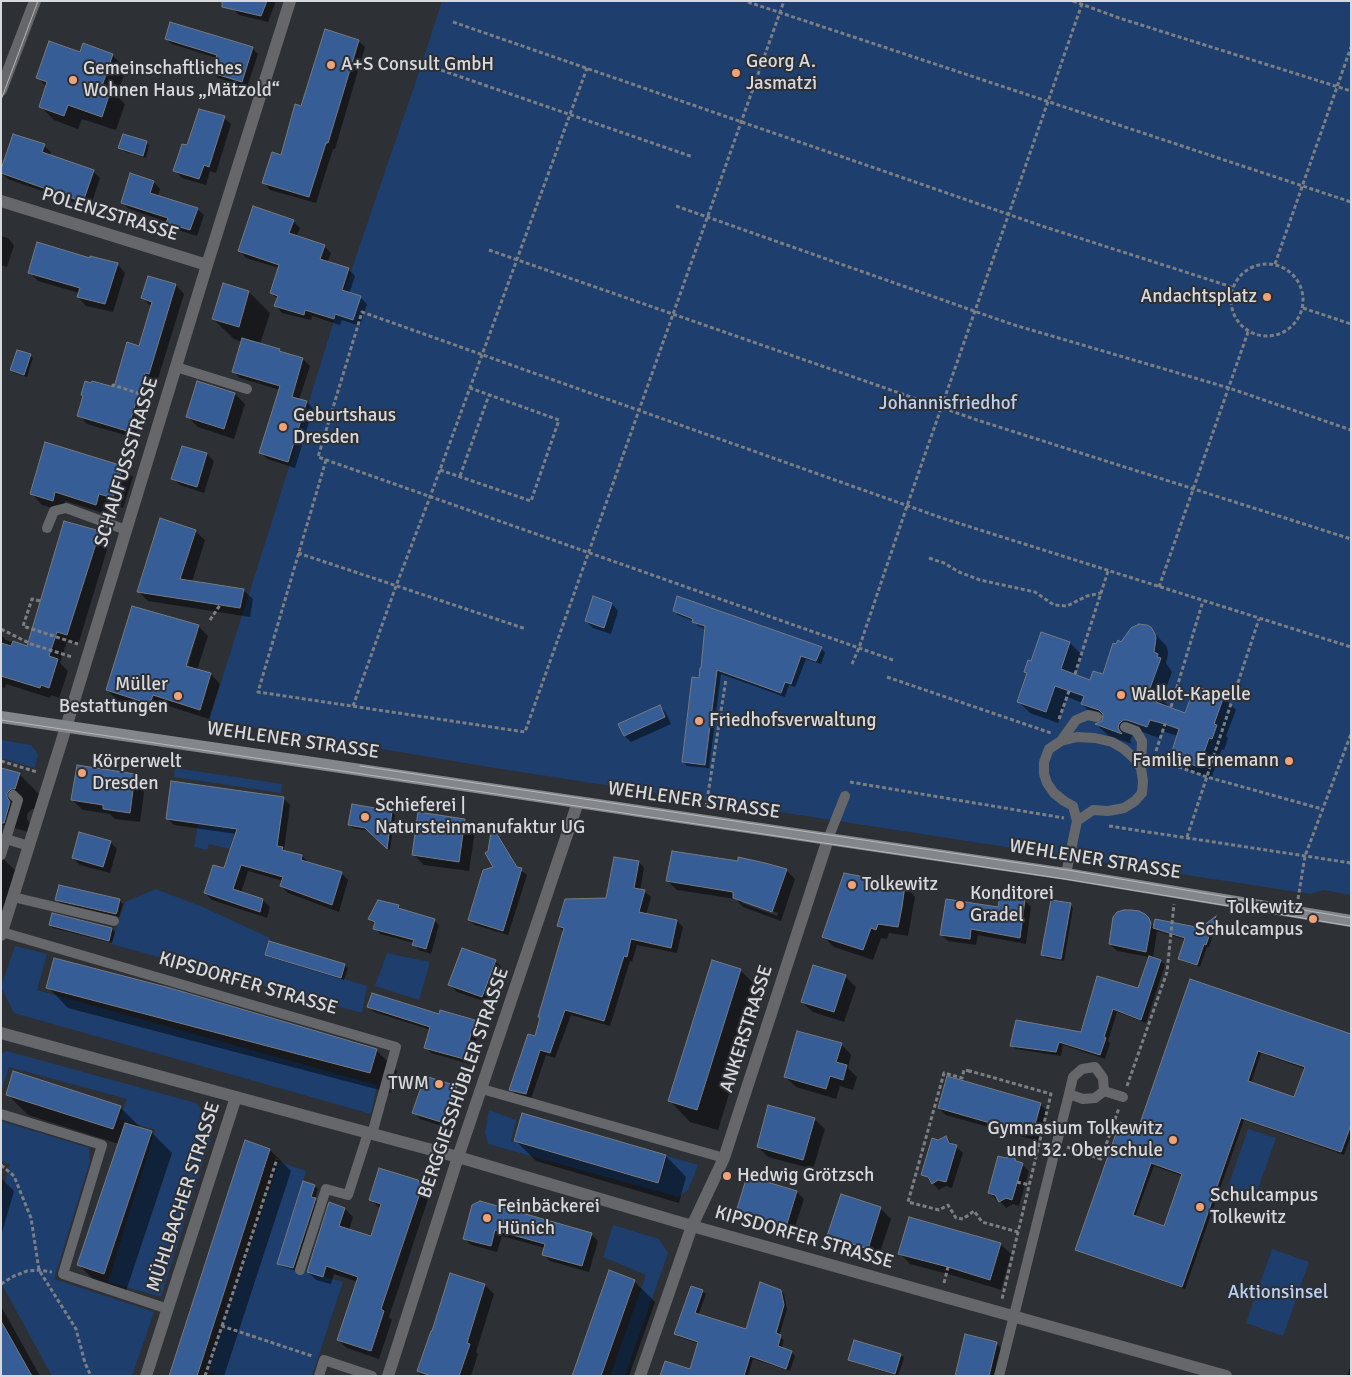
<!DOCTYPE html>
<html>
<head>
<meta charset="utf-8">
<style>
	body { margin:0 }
	#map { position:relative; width:1352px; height:1377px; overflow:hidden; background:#2d3035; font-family:Signika,sans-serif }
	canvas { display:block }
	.frame { position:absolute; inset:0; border:2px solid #d7d9dc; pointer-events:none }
</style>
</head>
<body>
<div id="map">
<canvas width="1352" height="1377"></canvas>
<div class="frame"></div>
</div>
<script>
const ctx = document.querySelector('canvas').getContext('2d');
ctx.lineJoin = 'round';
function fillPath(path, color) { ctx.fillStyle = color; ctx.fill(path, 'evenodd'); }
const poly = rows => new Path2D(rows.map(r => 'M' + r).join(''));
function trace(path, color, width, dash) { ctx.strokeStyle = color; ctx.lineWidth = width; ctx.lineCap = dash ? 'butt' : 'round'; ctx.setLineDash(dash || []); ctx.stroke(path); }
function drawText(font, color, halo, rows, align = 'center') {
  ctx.font = font + ' Signika,sans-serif'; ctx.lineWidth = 4; ctx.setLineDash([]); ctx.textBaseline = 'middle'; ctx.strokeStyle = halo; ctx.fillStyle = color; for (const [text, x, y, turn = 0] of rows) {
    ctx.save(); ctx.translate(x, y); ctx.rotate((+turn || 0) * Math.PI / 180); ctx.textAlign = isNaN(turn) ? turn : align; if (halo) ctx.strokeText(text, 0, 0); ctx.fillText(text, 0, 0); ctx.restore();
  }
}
fillPath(poly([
	[442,1,1351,1,1351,895,1323,890,1310,894,495,768,209,720,284,483,331,330,421,66],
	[1,740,31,745,38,754,35,768,1,758],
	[175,768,282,784,281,793,174,777],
	[198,823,235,828,230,849,209,844,207,850,194,847],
	[156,889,205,908,270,938,265,955,367,986,362,1013,111,944,125,902],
	[15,946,47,954,37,990,377,1085,371,1114,14,1013,1,987],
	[387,953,430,962,419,1000,375,986],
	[7,1051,196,1103,214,1127,161,1297,108,1282,155,1130,119,1119,127,1099,9,1067,1,1092,1,1054],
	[489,1110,516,1120,511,1141,659,1184,667,1156,698,1165,688,1190,678,1197,488,1144,485,1133],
	[1,1121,89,1148,90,1161,54,1279,154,1312,132,1376,52,1376,1,1283,1,1196,10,1164,1,1161],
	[1248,1129,1276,1138,1254,1200,1227,1190],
	[279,1162,306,1171,277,1264,343,1282,312,1376,220,1376,207,1371],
	[613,1225,659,1239,668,1253,625,1376,610,1376,646,1275,603,1257],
	[1272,1249,1309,1262,1283,1336,1246,1323]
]), '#1e3e6e');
fillPath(poly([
	[235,1,276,1,268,22,239,15,232,8],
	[166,39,252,48,258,54,247,87,218,78,213,72,217,58,172,44],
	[358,41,365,47,335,149,333,149,316,203,270,190,264,183,282,156,302,108],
	[81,53,112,55,126,69,117,96,125,104,116,130,82,119,78,129,54,120,40,106,47,87,37,77],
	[224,118,231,124,216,173,210,171,206,185,182,178,175,171,188,147],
	[146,142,149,145,146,158,123,151,120,148],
	[44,146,51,152,49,156,93,171,100,178,90,208,8,179,1,173],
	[154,182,160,189,158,196,197,209,204,215,197,236,175,229,167,222,129,209,122,203],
	[293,221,300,228,296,237,324,246,331,253,327,263,348,269,355,276,349,294,360,297,367,304,360,326,342,320,340,325,312,316,311,320,282,313,276,306,278,299,271,293,279,268,246,258,240,251],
	[1,236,8,238,14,245,7,267,1,265],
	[90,259,117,264,125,273,113,312,86,306,78,297,79,293,38,281,29,272],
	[149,277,176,285,184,294,157,382,153,380,135,438,87,424,79,415,115,389,140,347,151,306,142,298],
	[249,292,270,313,260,344,279,350,282,353,303,359,310,366,299,400,307,402,313,409,295,468,267,459,260,452,280,390,240,378,234,372,242,342,234,339,213,319],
	[30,355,33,358,27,377,14,373,11,370],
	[235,394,245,404,234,439,198,427,188,417],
	[183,447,207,454,214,461,204,493,180,485,173,479],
	[122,467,133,477,123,508,109,504,106,514,65,501,63,511,42,505,32,494],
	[195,531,205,540,192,582,243,590,253,599,250,617,148,601,138,591],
	[99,532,109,543,78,645,67,641,60,663,68,671,59,698,51,695,50,698,6,684,5,688,1,687,1,635,6,640,28,647],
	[612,604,618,611,611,634,593,628,586,621],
	[674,611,821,648,825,653,821,664,806,659,795,687,789,685,785,697,721,674,709,768,687,766,683,762,700,679,706,629,698,626,694,621,678,615],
	[198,626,208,636,197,670,211,674,220,684,209,719,162,704,160,713,117,700,107,690],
	[196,631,198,631,186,672,183,671],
	[1150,628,1167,647,1168,654,1166,663,1172,672,1162,699,1170,708,1186,714,1195,688,1224,698,1236,710,1226,736,1228,738,1224,750,1222,749,1211,778,1183,768,1171,756,1178,736,1162,731,1159,738,1140,731,1133,733,1130,741,1132,744,1109,736,1097,725,1104,720,1094,716,1082,704,1083,703,1067,697,1058,723,1030,713,1018,701,1027,674,1025,672,1032,662,1070,643,1082,655,1074,676,1090,681,1103,676,1121,643],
	[659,706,666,713,671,724,631,742,625,736],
	[1,769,19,774,40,795,36,809,32,809,27,814,27,819,30,824,28,832,1,824],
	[135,775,145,785,140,822,115,819,110,814,83,810,72,800],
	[283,798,290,805,284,850,286,852,302,856,309,863,341,873,348,880,339,912,288,893,281,886,283,881,248,871,241,893,263,900,270,907,267,918,212,900,205,893,224,870,236,834,174,825,167,818],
	[392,812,395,815,390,850,370,831,353,828,350,825],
	[465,820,475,831,469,871,424,865,414,855],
	[493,829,497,833,519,869,527,875,508,935,475,925,469,920,495,867,490,852],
	[110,842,117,849,110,873,80,865,73,858],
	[1,857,16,871,1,914],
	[639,862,644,868,640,891,645,892,651,897,646,915,677,921,683,927,677,953,637,945,632,962,630,961,610,1026,571,1015,555,1058,546,1055,531,1099,516,1095,511,1089,536,1037,564,932,558,926,607,899],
	[739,863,786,870,795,879,781,921,743,907,736,899,677,890,668,881],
	[742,900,778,913,777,916,742,903],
	[60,886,120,901,123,904,119,917,60,903,57,900],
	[905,886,915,897,908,936,889,933,887,939,881,938,873,960,834,947,824,937],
	[1024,900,1031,907,1026,944,978,935,976,945,948,941,941,934,999,909],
	[1070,904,1073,908,1064,961,1046,958,1043,955],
	[398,906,402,910,434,920,439,925,431,954,419,950,414,945,414,943,380,934,375,928,375,925,369,919],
	[1145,915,1154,927,1200,931,1216,917,1218,920,1209,947,1207,947,1200,967,1182,961,1179,958,1186,940,1157,931,1153,958,1161,961,1165,965,1146,1023,1117,1012,1108,1041,1110,1043,1105,1059,1063,1045,1061,1056,1016,1049,1011,1045,1082,1033,1098,977,1139,990,1149,957,1117,951,1110,944],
	[50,925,112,929,115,932,112,943,53,928],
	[270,943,345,965,348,968,344,980,269,957,266,954],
	[495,961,502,968,489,1003,457,992,450,985],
	[740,970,761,991,718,1130,690,1122,670,1101],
	[845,976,856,987,844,1022,813,1012,802,1002],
	[1191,980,1351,1036,1351,1136,1344,1155,1244,1120,1185,1289,1080,1252,1077,1249,1139,1130],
	[1261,1053,1305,1069,1295,1099,1251,1083],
	[1154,1166,1182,1176,1164,1227,1135,1217],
	[48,987,376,1050,397,1071,391,1093,68,1008],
	[369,1007,474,1021,480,1026,470,1064,431,1053,426,1047,431,1030,374,1012],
	[841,1044,851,1055,848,1068,857,1077,853,1090,840,1086,836,1099,796,1087,785,1077],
	[456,1088,463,1094,451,1129,420,1119,414,1112],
	[7,1094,120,1107,141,1128,141,1129,151,1132,172,1153,125,1294,100,1286,79,1265,119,1144,28,1115],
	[1040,1104,1047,1111,1038,1141,946,1115,939,1108],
	[814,1119,825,1129,813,1169,768,1157,758,1147],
	[945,1137,963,1153,952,1188,946,1186,939,1190,923,1174,938,1141],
	[515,1140,666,1156,686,1177,679,1203,536,1161],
	[270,1150,291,1171,224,1376,170,1376],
	[1012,1156,1029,1171,1019,1206,1013,1204,1006,1208,999,1200,996,1199,989,1192,1006,1159],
	[748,1177,797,1192,804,1199,793,1233,744,1218,737,1211],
	[1,1178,14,1191,1,1236],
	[417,1181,426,1190,429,1196,389,1317,392,1320,379,1359,347,1348,338,1340,358,1282,334,1274,331,1284,316,1280,308,1272,330,1204,345,1209,353,1217,349,1230,372,1238,381,1209,371,1200],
	[315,1186,318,1189,315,1199,318,1202,296,1271,281,1266,278,1263],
	[473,1206,591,1234,598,1241,589,1272,550,1261,543,1254,545,1248,502,1236,497,1252,471,1245,464,1238],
	[880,1208,891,1219,878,1258,839,1246,828,1235],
	[1000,1244,1011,1254,1001,1290,959,1277,910,1264,900,1253],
	[451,1275,485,1285,494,1294,476,1352,478,1354,471,1376,419,1376,420,1372,419,1371],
	[634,1281,655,1302,629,1376,573,1376],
	[702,1291,706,1294,698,1316,746,1330,781,1291,784,1294,787,1309,779,1336,784,1340,781,1349,791,1352,795,1356,790,1371,753,1359,748,1376,661,1376,691,1371,699,1344,679,1337,675,1334],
	[1,1306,40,1376,1,1376],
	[996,1343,1003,1350,997,1376,956,1376],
	[901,1355,904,1358,898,1376,853,1362,850,1359],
	[1351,1365,1351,1376,1347,1376]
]), '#0007');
const building = poly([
	[222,1,267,1,261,16,222,7,222,1],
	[170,22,253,47,242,82,212,73,217,55,165,39,170,22],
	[325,29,359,40,328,143,326,143,309,197,262,183,272,152,281,155,295,104,301,106,325,29],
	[49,41,80,52,83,43,113,54,102,86,111,89,102,117,68,105,64,116,39,107,47,82,36,78,49,41],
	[199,109,225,116,209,167,204,165,199,179,173,171,182,144,187,145,199,109],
	[13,134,45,144,42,152,94,170,83,202,1,173,1,169,13,134],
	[123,134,147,141,143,156,118,148,123,134],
	[130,173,154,181,150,193,198,208,190,230,166,223,168,218,121,203,130,173],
	[253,206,294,220,289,233,325,245,320,259,349,268,342,290,361,296,353,320,335,314,334,319,305,310,304,315,274,306,278,296,270,293,279,265,238,251,253,206],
	[37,242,90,258,90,256,118,263,105,304,77,297,80,288,28,273,37,242],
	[148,276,176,284,149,374,145,373,127,431,77,416,83,396,81,395,85,381,91,383,92,381,114,387,127,342,139,346,152,302,141,298,148,276],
	[223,283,249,291,239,327,212,319,223,283],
	[242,338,280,349,279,351,303,358,292,397,307,401,288,462,259,453,280,386,232,372,242,338],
	[17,350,31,354,24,375,10,370,17,350],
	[197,381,235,393,224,429,186,417,197,381],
	[45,442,123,466,113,498,99,494,96,505,55,492,53,501,30,494,45,442],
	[182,446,207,453,197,487,171,479,182,446],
	[160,518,196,530,180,579,244,589,240,608,137,592,160,518],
	[64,521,100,531,67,635,57,632,49,656,58,659,49,688,41,685,40,688,1,676,1,643,11,646,13,641,27,646,64,521],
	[593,596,612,603,604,628,585,621,593,596],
	[677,596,822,647,816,661,801,656,791,684,785,682,781,693,717,670,705,765,682,762,692,677,699,678,700,668,701,668,705,626,692,622,693,619,673,611,677,596],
	[132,606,199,625,186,666,211,673,200,710,153,695,150,704,106,690,132,606],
	[1139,624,1147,625,1151,627,1155,634,1156,638,1154,652,1158,654,1157,657,1161,658,1149,691,1158,694,1156,702,1185,713,1195,686,1224,696,1214,724,1217,725,1212,739,1209,738,1199,767,1170,757,1179,729,1165,724,1150,720,1147,727,1127,720,1123,720,1119,724,1118,728,1122,734,1095,724,1102,721,1103,714,1099,710,1081,704,1084,696,1055,686,1046,712,1017,702,1027,673,1024,672,1028,660,1031,661,1041,632,1070,642,1061,669,1090,680,1093,671,1103,674,1113,643,1116,644,1118,640,1121,642,1131,628,1139,624],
	[660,705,665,717,624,736,618,724,660,705],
	[77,765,135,774,130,813,103,809,103,805,71,800,77,765],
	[1,768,20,773,15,789,11,789,7,793,7,797,10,802,4,823,1,823,1,768],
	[171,781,284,797,277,846,283,847,282,850,302,855,301,860,342,872,332,905,280,886,283,877,241,865,233,889,263,899,260,912,204,893,213,865,224,868,237,829,166,819,171,781],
	[352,804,392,811,387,849,365,828,348,825,352,804],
	[418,812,465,819,459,862,412,855,418,812],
	[492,826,517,867,522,868,503,931,468,920,483,870,493,867,485,853,488,851,492,826],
	[79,832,111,841,103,867,72,858,79,832],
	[672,851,738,861,738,857,765,863,787,869,772,912,733,898,733,892,666,881,672,851],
	[614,857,639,861,634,888,645,890,639,912,677,920,671,948,631,939,627,957,624,956,604,1021,565,1010,550,1053,540,1050,526,1094,509,1090,528,1034,535,1036,540,1018,538,1017,564,928,557,926,565,899,606,898,614,857],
	[844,873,905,885,902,907,898,927,878,924,876,930,871,928,863,950,822,937,844,873],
	[59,885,120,899,117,912,116,914,55,900,59,885],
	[1000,896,1025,899,1020,938,971,929,970,939,940,935,946,899,998,907,1000,896],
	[378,900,399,905,398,908,435,919,426,949,412,945,414,940,373,929,375,922,368,919,378,900],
	[1051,900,1071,903,1061,959,1041,955,1051,900],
	[1124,910,1131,910,1139,911,1145,914,1149,918,1151,924,1146,952,1109,944,1113,917,1117,912,1124,910],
	[52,913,112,928,109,941,49,925,52,913],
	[1216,916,1206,945,1204,944,1197,965,1178,959,1185,938,1153,928,1155,919,1191,926,1199,929,1216,916],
	[269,941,345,964,341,978,265,955,269,941],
	[462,948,496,960,482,997,448,985,462,948],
	[1149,956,1161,960,1141,1020,1113,1009,1104,1037,1106,1038,1100,1055,1059,1042,1056,1052,1010,1046,1016,1020,1081,1032,1097,976,1138,988,1149,956],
	[54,958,170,988,377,1049,370,1073,46,988,54,958],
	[712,960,741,969,697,1110,668,1101,712,960],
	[813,965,846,975,834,1012,801,1002,813,965],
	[1190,979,1351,1034,1351,1125,1341,1152,1241,1118,1182,1287,1075,1250,1120,1122,1138,1129,1190,979],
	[1258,1051,1305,1067,1294,1097,1248,1081,1258,1051],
	[1151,1163,1182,1174,1164,1226,1133,1215,1151,1163],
	[372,993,439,1014,440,1010,475,1020,464,1059,424,1048,430,1027,367,1007,372,993],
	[797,1031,842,1043,836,1062,847,1065,843,1080,830,1076,826,1089,784,1077,797,1031],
	[13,1071,121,1106,113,1129,6,1095,13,1071],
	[425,1076,457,1086,444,1123,412,1113,425,1076],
	[947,1076,1041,1103,1032,1135,938,1108,947,1076],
	[768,1105,815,1118,803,1160,757,1147,768,1105],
	[522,1113,666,1155,658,1183,514,1141,522,1113],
	[125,1123,152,1131,104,1274,77,1265,125,1123],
	[946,1136,949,1143,957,1145,946,1182,938,1180,932,1184,928,1177,921,1175,932,1138,938,1140,946,1136],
	[245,1140,270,1149,197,1376,169,1376,245,1140],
	[1013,1154,1016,1161,1023,1163,1012,1200,1006,1198,999,1202,995,1195,988,1193,998,1156,1006,1158,1013,1154],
	[379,1168,418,1180,422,1187,381,1309,384,1311,371,1351,337,1340,358,1277,326,1266,323,1277,307,1272,329,1202,345,1208,339,1226,371,1236,381,1204,369,1200,379,1168],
	[747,1176,797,1191,786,1227,736,1212,747,1176],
	[303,1181,315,1185,311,1197,316,1198,293,1268,277,1264,303,1181],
	[841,1194,881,1207,868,1249,827,1236,841,1194],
	[480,1201,592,1233,582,1266,542,1255,545,1244,495,1230,491,1246,463,1239,472,1205,480,1201],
	[909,1217,1001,1243,990,1280,948,1267,898,1254,909,1217],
	[609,1270,635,1280,601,1376,572,1376,609,1270],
	[450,1273,485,1284,467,1343,470,1344,459,1376,431,1376,417,1371,431,1331,432,1331,450,1273],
	[760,1282,781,1290,784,1305,776,1333,781,1335,778,1346,792,1351,786,1369,750,1356,744,1376,660,1376,665,1361,690,1369,698,1342,674,1334,691,1286,703,1290,695,1313,746,1329,760,1282],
	[1,1321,32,1376,1,1376,1,1321],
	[965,1334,997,1342,989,1376,955,1376,965,1334],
	[854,1340,901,1354,895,1374,848,1360,854,1340]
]);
fillPath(building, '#375d97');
trace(building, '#767a7f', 1);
trace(poly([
	[1073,1,1119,18,1351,91],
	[748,2,1351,202],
	[453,22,1045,227,1232,287],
	[435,68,693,157],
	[676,206,1011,324,1229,388,1351,430],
	[489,250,977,420,1351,539],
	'1231 300a36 36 0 1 1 72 0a36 36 0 1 1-72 0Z',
	[1275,264,1351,47],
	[1303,308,1351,324],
	[113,387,113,385,153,398],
	[326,460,258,692,525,732,784,1],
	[440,470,531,501,559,420,470,388],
	[460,476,489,395],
	[298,553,526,629],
	[929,558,944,563,959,572,980,580,1035,592,1054,605,1067,606,1087,596,1101,593],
	[1159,587,1248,332],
	[40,601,32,599,23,626,78,644],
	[210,620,220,605],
	[1,629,31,644,72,657],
	[893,660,318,457,362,312,942,518,1351,647],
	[852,664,859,648,907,506,1083,1],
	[1075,674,1108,571],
	[887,677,1051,733],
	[353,706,396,586,430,497,587,68],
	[1171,707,1203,601],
	[1059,719,1069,691],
	[1156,751,1165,724],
	[1154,758,1207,777,1322,809],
	[1,761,37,772],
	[850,782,1064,818],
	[706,807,726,679],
	[1109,826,1351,863],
	[1187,837,1259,619],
	[1298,899,1305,856,1351,734],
	[970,1071,964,1070,962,1078,944,1073,908,1202,939,1210,948,1205,956,1218,963,1219,974,1211,982,1222,1018,1232],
	[970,1073,970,1071,1051,1094,1002,1299],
	[1127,1086,1167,972,1174,904],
	[1067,1147,1101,1159,1119,1108],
	[1,1165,14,1176,31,1218,39,1270,76,1329,85,1363,91,1376],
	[1017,1182,1029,1185],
	[944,1283,948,1267],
	[1,1284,14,1276,27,1271,39,1270,52,1272],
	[222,1326,277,1159],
	[205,1376,222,1326,312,1356]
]), '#7b7e82', 3, [4, 2.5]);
trace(poly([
	[176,367,247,389],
	[47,528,54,511,66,508,126,530],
	[1125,727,1136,731,1142,741,1141,768],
	[1061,741,1076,720,1088,715,1097,717],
	[6,839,29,846],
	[828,839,845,796],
	[1,855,18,800,13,795],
	[1066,874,1077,821,1073,806,1064,801,1054,793,1047,783,1044,774,1044,762,1049,749,1061,741,1077,737,1095,738,1112,742,1124,749,1135,759,1141,768,1143,781,1142,793,1135,801,1124,808,1108,811,1093,810,1077,821],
	[13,897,114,921],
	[2,932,396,1047,372,1134],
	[482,1089,724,1158],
	[1069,1094,1073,1077,1082,1069,1095,1067,1103,1078,1104,1091],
	[1,1114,102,1145,63,1274,168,1309],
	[300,1270,326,1189,348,1195,368,1133],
	[319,1376,324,1360,372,1376],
	[999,1376,1069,1094,1083,1099,1095,1098,1104,1091,1123,1097]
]), '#65676a', 10);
trace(poly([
	[1,90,35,1],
	[1,201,207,265],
	[1,935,67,724,207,265,290,1],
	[1,1033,302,1115,458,1157,692,1226,1226,1376],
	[146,1376,236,1097],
	[388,1376,458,1157,578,802],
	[640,1376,692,1226,724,1158,828,839]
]), '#65676a', 12);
trace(poly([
	[1,717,1066,874,1351,921]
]), '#83868a', 12);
trace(poly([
	[1,100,38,1],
	[1,720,1065,879,1351,926],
	[360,766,1067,870,1351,918]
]), '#b6b8bb', 1);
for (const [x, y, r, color] of [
	[331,65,5,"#f0a279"],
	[736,73,5,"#f0a279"],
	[73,80,5,"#f0a279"],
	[1267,297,5,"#f0a279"],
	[283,427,5,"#f0a279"],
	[1121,695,5,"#f0a279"],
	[178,696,5,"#f0a279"],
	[699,721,5,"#f0a279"],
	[1289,761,5,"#f0a279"],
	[82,773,5,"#f0a279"],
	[365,817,5,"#f0a279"],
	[852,885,5,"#f0a279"],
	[960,905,5,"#f0a279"],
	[1313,919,5,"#f0a279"],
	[439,1084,5,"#f0a279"],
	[1173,1140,5,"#f0a279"],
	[727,1176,5,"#f0a279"],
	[1200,1207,5,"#f0a279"],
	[487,1218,5,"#f0a279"]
]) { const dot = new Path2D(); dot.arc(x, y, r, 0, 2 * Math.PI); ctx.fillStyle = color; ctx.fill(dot); trace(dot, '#2d3035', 2); }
drawText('19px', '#d7d9dc', '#2d3035', [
	["Georg A.",746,62],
	["Jasmatzi",746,84],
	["A+S Consult GmbH",341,65],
	["Gemeinschaftliches",83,69],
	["Wohnen Haus „Mätzold“",83,91],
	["Andachtsplatz",1257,297,"right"],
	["Geburtshaus",293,416],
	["Dresden",293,438],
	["Müller",168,685,"right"],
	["Bestattungen",168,707,"right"],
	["Wallot-Kapelle",1131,695],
	["Friedhofsverwaltung",709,721],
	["Familie Ernemann",1279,761,"right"],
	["Körperwelt",92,762],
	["Dresden",92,784],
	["Schieferei |",375,806],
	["Natursteinmanufaktur UG",375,828],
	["Tolkewitz",862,885],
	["Konditorei",970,894],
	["Gradel",970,916],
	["Tolkewitz",1303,908,"right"],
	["Schulcampus",1303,930,"right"],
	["TWM",429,1084,"right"],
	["Gymnasium Tolkewitz",1163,1129,"right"],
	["und 32. Oberschule",1163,1151,"right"],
	["Hedwig Grötzsch",737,1176],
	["Schulcampus",1210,1196],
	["Tolkewitz",1210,1218],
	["Feinbäckerei",497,1207],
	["Hünich",497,1229]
], 'left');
drawText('19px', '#d7d9dc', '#2d3035', [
	["POLENZSTRASSE",110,215,17],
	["SCHAUFUSSSTRASSE",127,462,-73],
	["WEHLENER STRASSE",293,741,8],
	["WEHLENER STRASSE",694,801,8],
	["WEHLENER STRASSE",1095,860,9],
	["KIPSDORFER STRASSE",248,984,16],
	["ANKERSTRASSE",747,1029,-72],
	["BERGGIESSHÜBLER STRASSE",464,1083,-71],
	["MÜHLBACHER STRASSE",184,1197,-72],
	["KIPSDORFER STRASSE",804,1238,16]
]);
drawText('19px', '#bad0f3', '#2d3035', [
	["Johannisfriedhof",948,404],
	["Aktionsinsel",1278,1293]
]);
</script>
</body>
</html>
